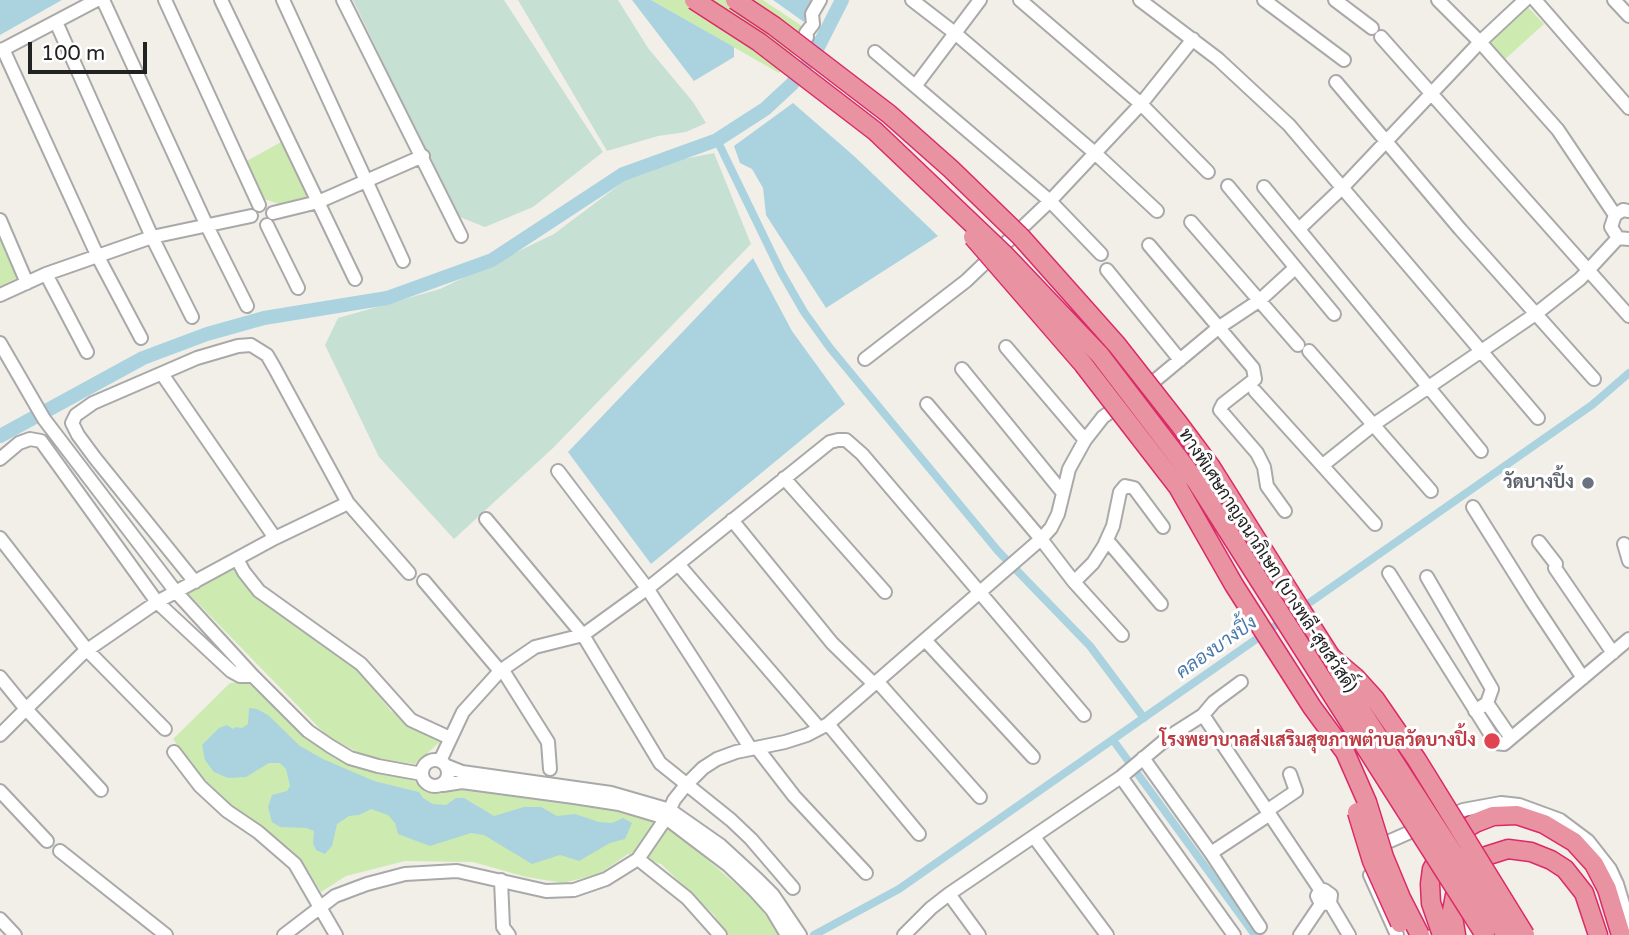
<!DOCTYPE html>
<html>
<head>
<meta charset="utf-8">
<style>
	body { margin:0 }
	#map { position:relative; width:1629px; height:935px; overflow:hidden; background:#f2efe9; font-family:"Varela Round",sans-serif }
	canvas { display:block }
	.scale { position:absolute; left:28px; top:42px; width:119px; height:32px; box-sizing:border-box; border:4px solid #222; border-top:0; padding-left:9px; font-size:21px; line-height:24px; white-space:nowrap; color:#222; -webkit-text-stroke:5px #fff; paint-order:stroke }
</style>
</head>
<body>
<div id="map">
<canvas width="1629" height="935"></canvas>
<div class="scale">100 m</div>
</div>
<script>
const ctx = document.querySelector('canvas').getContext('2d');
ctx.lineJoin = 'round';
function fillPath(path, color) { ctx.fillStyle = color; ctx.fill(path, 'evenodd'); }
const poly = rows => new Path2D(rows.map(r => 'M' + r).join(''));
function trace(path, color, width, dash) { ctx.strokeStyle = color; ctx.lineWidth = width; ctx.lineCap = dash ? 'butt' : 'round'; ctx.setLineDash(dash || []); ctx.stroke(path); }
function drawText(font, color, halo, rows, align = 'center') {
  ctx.font = font + ' "Varela Round",Sarabun,sans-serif'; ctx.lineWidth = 6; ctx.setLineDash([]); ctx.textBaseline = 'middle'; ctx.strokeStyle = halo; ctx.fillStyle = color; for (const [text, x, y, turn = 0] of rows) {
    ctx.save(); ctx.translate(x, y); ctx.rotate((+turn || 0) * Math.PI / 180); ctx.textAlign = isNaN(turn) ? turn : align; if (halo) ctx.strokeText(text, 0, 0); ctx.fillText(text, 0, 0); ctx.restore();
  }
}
fillPath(poly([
	[651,0,763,0,811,32,779,73],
	[1525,4,1544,24,1502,62,1484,41],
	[283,141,308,198,285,206,261,198,243,163],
	[0,237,17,278,0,286],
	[233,566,266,605,353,663,391,711,441,741,415,764,368,757,328,737,186,591],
	[247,682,285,718,336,759,414,781,435,793,457,787,622,810,653,821,680,836,753,899,781,935,727,935,714,915,661,864,628,854,599,874,563,883,526,877,473,862,405,861,346,876,321,892,300,858,234,808,194,769,173,739,230,683]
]), '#cdebb0');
fillPath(poly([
	[353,0,504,0,603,152,533,207,485,227,457,216],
	[518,0,618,0,648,48,693,102,706,123,686,132,658,136,607,151],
	[714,153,751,244,553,448,454,539,379,457,325,345,338,318,440,289,554,234,643,167]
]), '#c6e0d4');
fillPath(poly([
	[0,0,62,0,0,35],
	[632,0,651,0,734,47,734,57,694,81],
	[773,0,816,0,804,22],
	[793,103,854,156,938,236,826,308,766,215,763,188,752,169,740,163,734,146],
	[753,258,792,331,845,404,651,564,568,452],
	[249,708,257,709,268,715,300,746,323,759,374,781,419,792,423,798,433,804,446,805,456,798,464,798,494,816,524,807,541,807,557,816,575,814,599,822,612,823,623,818,632,823,625,839,610,843,579,861,560,855,532,864,484,835,471,833,430,846,398,834,395,823,388,815,371,809,359,815,349,816,337,824,332,846,325,854,316,850,313,843,314,831,306,828,280,827,272,822,268,807,272,795,287,791,290,786,286,769,280,763,269,763,246,777,228,778,214,772,205,760,202,745,219,728,227,725,233,729,235,727,242,728,248,724]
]), '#aad3df');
trace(poly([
	[717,140,781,272,804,312,830,348,998,551,1090,646,1144,718],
	[1299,610,1592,405,1629,373],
	[1113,740,1255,935],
	[814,935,899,889,1285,619]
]), '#aad3df', 8);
trace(poly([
	[0,436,143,358,207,334,264,318,387,298,492,260,623,174,717,140,765,109,792,84,815,53,842,0]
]), '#aad3df', 14);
const minor = poly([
	[103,0,207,226,247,306],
	[165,0,259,205],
	[221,0,355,279],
	[283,0,403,261],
	[343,0,461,236],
	[912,0,956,34,1096,154,1157,211],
	[1020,0,1141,104,1208,172],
	[1140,0,1218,59,1289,125,1538,418],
	[1264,0,1344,60],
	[1335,0,1372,28],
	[1438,0,1480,42,1558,130,1615,215],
	[1535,0,1629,108],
	[1614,0,1629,16],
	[56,22,152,237,192,317],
	[1381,37,1629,316],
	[800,46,807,37,806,33,813,24,812,14,820,0],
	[3,49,98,257,141,338],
	[0,51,97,0],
	[875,52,1050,201,1101,254],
	[1336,82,1460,229,1594,379],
	[916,85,980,0],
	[1228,186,1334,314],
	[1264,187,1481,451],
	[1629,211,1623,210,1615,215,1611,227,1618,238,1629,239],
	[273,213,318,202,423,156],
	[0,220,27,283],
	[1191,222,1298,345],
	[267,225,298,288],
	[1299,229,1342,188,1480,42,1525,0],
	[1149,245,1253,368,1255,379,1223,404,1220,410,1257,453,1264,467,1267,486,1285,511],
	[1107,270,1180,360],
	[46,274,87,352],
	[0,295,46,274,152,237,251,216],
	[0,343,44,419,176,592,253,676,308,731,330,746,350,758,378,766,422,774],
	[1006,347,1085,440],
	[1309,351,1431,491],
	[865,359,966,281,1050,201,1141,104,1193,39],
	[962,369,1063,493],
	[162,374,275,538],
	[1255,391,1375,524],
	[927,404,1041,539,1074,582,1122,635],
	[0,459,19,443,30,439,41,441,157,602,231,671,240,676,253,676],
	[1323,465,1373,425,1537,313,1580,279,1618,238],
	[558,471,647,588,751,749],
	[784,478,885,592],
	[1473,507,1532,601,1583,678],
	[486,519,583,635,660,763,731,820,751,839,793,888],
	[732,520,832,643,874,684],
	[0,538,87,650,165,729],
	[1107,540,1161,604],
	[1539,542,1556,564,1555,568,1613,653],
	[1624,544,1629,561],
	[237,559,244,572,259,591,361,664,411,720,450,738],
	[678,564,819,728],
	[1389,573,1496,743,1504,744,1629,639],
	[1427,577,1492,689,1487,703,1475,711],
	[424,581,500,671],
	[195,582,95,458,78,435,72,423,76,415,93,403,197,358,238,346,251,345,267,355,274,367,348,503,409,573],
	[1074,582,1093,563,1104,546,1113,526,1120,492,1125,486,1134,488,1163,527],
	[925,640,1033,757],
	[502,669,548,742,550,769],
	[0,677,26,709,83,653,157,602,275,538,348,503],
	[877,681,980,797],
	[1487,703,1511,738],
	[1203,715,1321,891],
	[828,724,919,834],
	[0,735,26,709,101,790],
	[757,748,794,796,866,873],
	[174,752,200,786,227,811,258,832,295,864,336,935],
	[1143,758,1211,853,1260,927],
	'422 773a13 13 0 1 1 26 0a13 13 0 1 1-26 0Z',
	[440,761,463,712,500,671,535,647,583,635,652,585,830,442,838,440,846,440,862,454,1084,715],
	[447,766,462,772,611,793,670,810,720,845,758,880,773,895,800,935],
	[1121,777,1234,935],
	[443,785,462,782,574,797,619,804,666,818,728,865,754,890,772,910,787,935],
	[0,791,47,841],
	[1268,810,1296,791,1290,774],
	[1444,818,1463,810,1501,803,1519,805,1560,820,1588,841,1610,869,1617,884,1629,924],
	[1034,837,1107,935],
	[1374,848,1424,826],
	[60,851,166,935],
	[1211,853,1270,814],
	[638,859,687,898,720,935],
	[1370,875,1397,935],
	[501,880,503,927,509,935],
	[949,894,979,935],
	[1330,903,1321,904,1317,896,1319,892,1324,890,1331,895,1330,903,1349,935],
	[0,919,15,935],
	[284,935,335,896,367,884,405,874,457,871,546,891,574,890,606,879,638,859,666,818,674,800,686,785,703,768,717,759,736,752,785,742,807,735,828,724,1041,539,1051,528,1058,514,1069,469,1085,440,1103,417,1152,383,1218,328,1260,300,1295,268],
	[904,935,931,908,949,894,1121,777,1170,736,1203,715,1214,702,1241,682],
	[1300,935,1321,904]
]);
const highway = poly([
	[1301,610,1331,657],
	[1442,935,1431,903,1430,884,1432,869,1442,851,1454,836,1475,823,1493,816,1517,815,1544,824,1574,842,1594,864,1607,889,1621,935],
	[1456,935,1452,911,1457,885,1464,875,1486,856,1508,849,1531,852,1551,860,1565,869,1584,893,1598,935]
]);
trace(minor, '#a9a9a9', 16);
trace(highway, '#dc2a67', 21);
trace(minor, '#fff', 12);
trace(highway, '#e892a2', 18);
const highwayBridge = poly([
	[694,0,759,42,875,131,1004,254,1100,355,1196,481,1485,935],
	[735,0,774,26,889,114,951,169,1021,237,1117,345,1179,424,1211,467,1301,610],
	[973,237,1083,364,1178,487,1234,585,1312,707,1345,752,1367,802,1384,857,1401,898,1420,935],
	[1331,657,1356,678,1375,699,1417,760,1525,935],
	[1336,666,1362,712,1506,935],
	[1357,812,1372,861,1400,923]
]);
trace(highwayBridge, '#dc2a67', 21, []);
trace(highwayBridge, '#e892a2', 18);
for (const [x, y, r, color] of [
	[1588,483,7,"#6b7280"],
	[1492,741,9,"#e0444e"]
]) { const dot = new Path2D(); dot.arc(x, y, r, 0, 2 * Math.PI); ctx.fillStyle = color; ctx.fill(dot); trace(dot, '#fff', 2.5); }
drawText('bold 18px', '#5b616d', '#fff', [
	["วัดบางปิ้ง",1574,483]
], 'right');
drawText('18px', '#222', '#fff', [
	["ทางพิเศษกาญจนาภิเษก (บางพลี-สุขสวัสดิ์)",1267,561,57]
]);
drawText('bold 18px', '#be3a42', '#fff', [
	["โรงพยาบาลส่งเสริมสุขภาพตำบลวัดบางปิ้ง",1476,741]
], 'right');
drawText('italic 19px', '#4a7aab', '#fff', [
	["คลองบางปิ้ง",1217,648,-35]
]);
</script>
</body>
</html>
